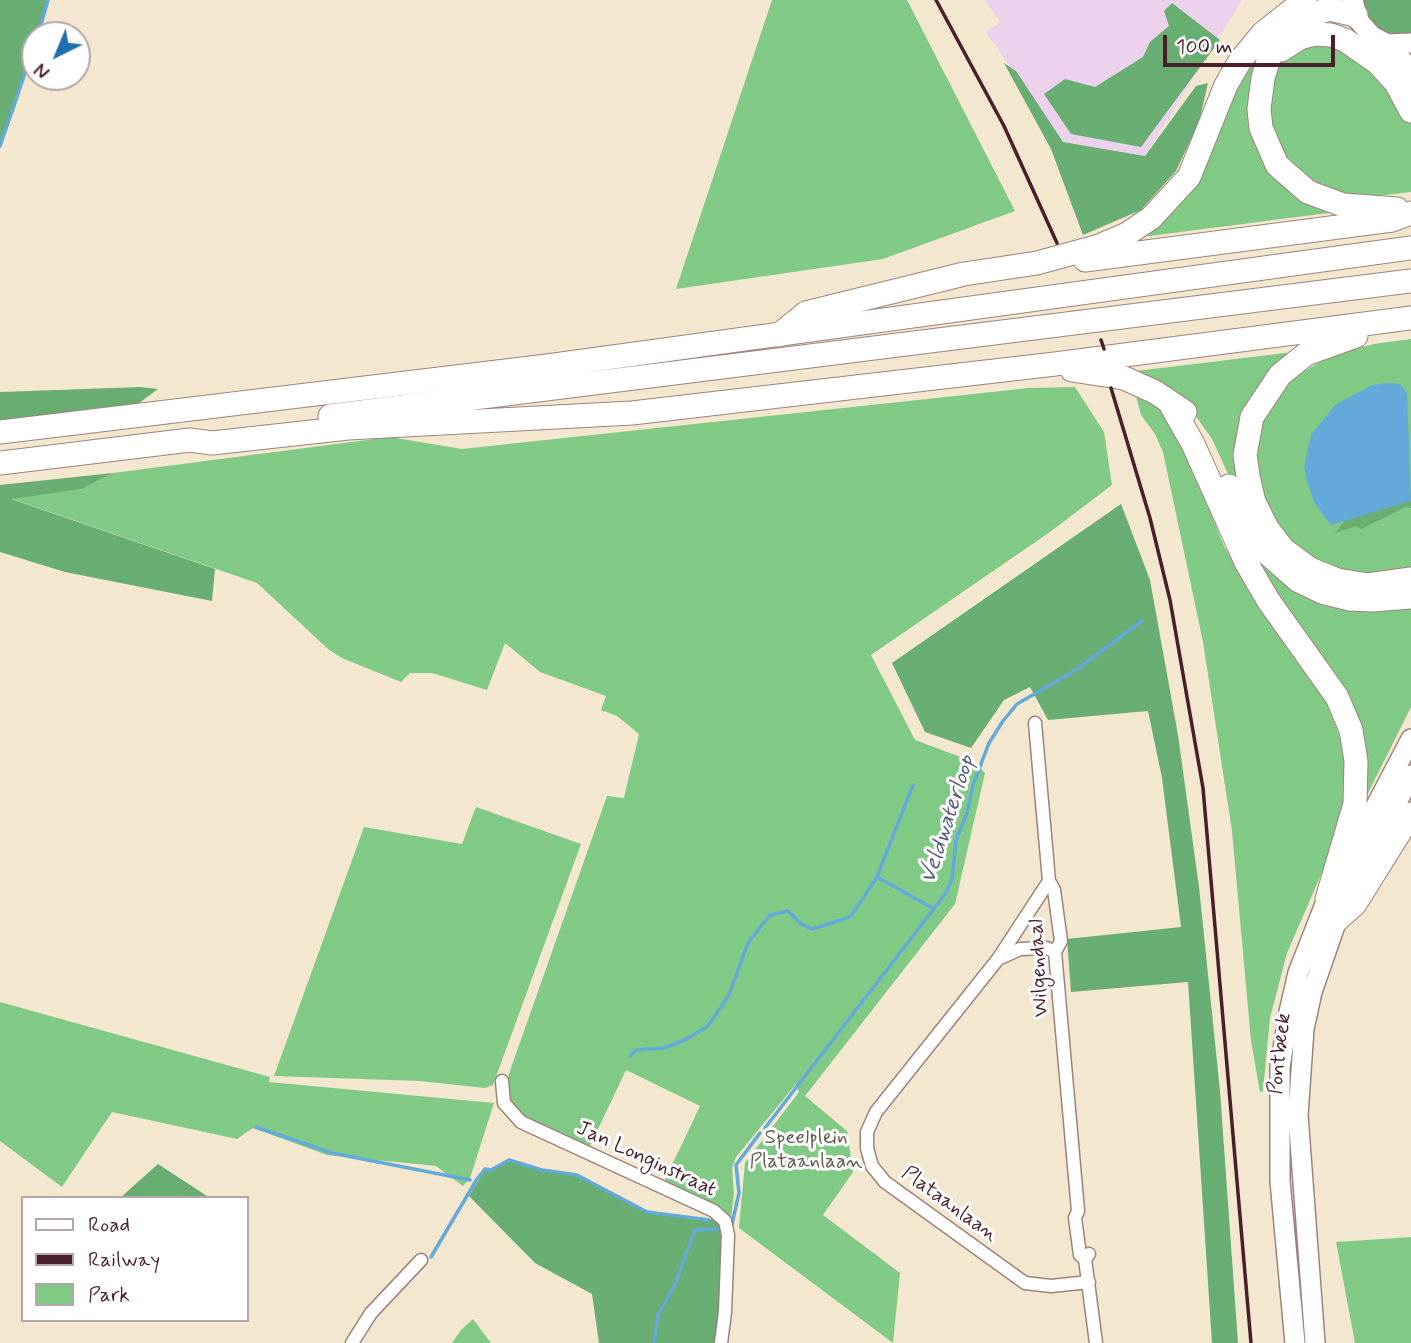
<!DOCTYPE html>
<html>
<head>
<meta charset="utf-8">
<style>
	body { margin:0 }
	#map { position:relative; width:1411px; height:1343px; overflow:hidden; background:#f3e7cf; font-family:Mynerve,sans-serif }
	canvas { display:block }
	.legend { position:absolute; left:21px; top:1196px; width:228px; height:126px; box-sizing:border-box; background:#fff; border:2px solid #b7a5aa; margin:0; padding:9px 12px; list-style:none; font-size:21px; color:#4a1f2b }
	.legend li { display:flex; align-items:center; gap:14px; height:35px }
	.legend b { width:35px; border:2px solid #b7a5aa }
	.north { position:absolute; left:21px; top:21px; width:70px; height:70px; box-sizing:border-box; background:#fff; border:2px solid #b7a5aa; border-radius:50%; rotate:223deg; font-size:19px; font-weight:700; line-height:28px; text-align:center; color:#4a1f2b }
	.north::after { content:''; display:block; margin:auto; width:24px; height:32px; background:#1f6fb2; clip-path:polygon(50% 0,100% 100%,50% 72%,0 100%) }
	.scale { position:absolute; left:1163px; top:35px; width:172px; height:32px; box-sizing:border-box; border:4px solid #4a1f2b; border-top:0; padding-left:9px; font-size:21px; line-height:24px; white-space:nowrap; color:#4a1f2b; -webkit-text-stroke:5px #fff; paint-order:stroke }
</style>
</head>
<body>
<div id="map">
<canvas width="1411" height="1343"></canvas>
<ul class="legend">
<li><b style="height:9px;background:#fff"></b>Road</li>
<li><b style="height:9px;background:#4a1f2b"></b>Railway</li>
<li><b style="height:19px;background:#81ca86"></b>Park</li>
</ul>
<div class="north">N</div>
<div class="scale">100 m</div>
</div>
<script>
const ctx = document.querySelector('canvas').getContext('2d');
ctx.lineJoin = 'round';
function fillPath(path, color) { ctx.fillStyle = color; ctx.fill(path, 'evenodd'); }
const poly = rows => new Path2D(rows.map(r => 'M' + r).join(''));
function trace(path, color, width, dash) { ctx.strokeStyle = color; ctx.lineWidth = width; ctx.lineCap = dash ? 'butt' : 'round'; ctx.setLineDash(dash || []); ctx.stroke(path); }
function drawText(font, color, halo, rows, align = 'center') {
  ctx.font = font + ' Mynerve,sans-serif'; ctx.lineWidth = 6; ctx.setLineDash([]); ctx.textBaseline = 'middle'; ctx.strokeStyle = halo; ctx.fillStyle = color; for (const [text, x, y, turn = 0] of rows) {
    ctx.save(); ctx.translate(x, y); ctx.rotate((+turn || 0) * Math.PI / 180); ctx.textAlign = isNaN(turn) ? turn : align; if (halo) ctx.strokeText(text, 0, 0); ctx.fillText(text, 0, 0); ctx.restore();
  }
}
fillPath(poly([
	[985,0,1242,0,1145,156,1063,142,986,32,1000,22]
]), '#ebd1eb');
fillPath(poly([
	[772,0,907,0,1015,211,883,259,676,289],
	[1316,0,1346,0,1347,7,1326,3,1308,9,1277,34,1267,49,1256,82,1254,114,1259,140,1277,174,1298,192,1336,212,1134,238,1164,216,1199,174,1231,94,1249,60,1283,22],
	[1317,38,1367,59,1411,121,1411,192,1369,197,1333,191,1313,180,1281,152,1271,125,1269,100,1278,66,1284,57],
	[1411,339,1411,572,1349,575,1301,555,1271,522,1253,456,1263,413,1293,378,1331,355,1374,344],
	[1302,351,1269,381,1245,491,1330,589,1229,476,1212,439,1195,415,1128,372],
	[1075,387,1104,432,1112,485,1050,532,871,655,915,740,974,762,985,773,955,904,805,1096,847,1131,853,1172,823,1215,900,1273,893,1343,739,1228,745,1163,799,1092,796,1084,736,1157,732,1168,734,1193,731,1217,663,1184,700,1106,626,1070,589,1148,532,1124,510,1104,506,1084,512,1065,607,796,624,798,639,734,617,716,601,710,606,696,540,672,505,643,487,690,432,673,410,673,401,682,342,658,328,649,257,583,9,498,82,489,113,473,390,437,462,449,1029,388],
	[1136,396,1159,405,1181,439,1224,546,1263,612,1326,702,1341,740,1347,777,1345,807,1330,854,1287,953,1270,1018,1263,1091,1260,1092,1251,1041,1232,831,1203,642,1163,452,1155,434,1141,415],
	[1253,550,1411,603,1411,707,1361,807,1361,750,1252,561],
	[476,807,581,844,493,1085,485,1088,420,1081,274,1076,364,827,462,844],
	[0,1002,270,1077,269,1082,494,1103,470,1178,463,1186,436,1166,327,1155,253,1128,237,1139,112,1112,62,1187,0,1141],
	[1411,1237,1411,1343,1355,1343,1336,1242],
	[473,1319,491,1343,452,1343,461,1330]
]), '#81ca86');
fillPath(poly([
	[0,0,48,0,38,35,35,35,35,44,14,111,0,146],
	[1360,0,1411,0,1411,36,1387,37,1366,22],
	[1172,3,1220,40,1141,147,1071,134,1044,94,1065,79,1095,87,1143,57,1150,42,1169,26,1164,11],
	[1004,63,1016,71,1063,142,1145,156,1196,86,1208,83,1199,122,1176,171,1141,210,1083,235,1051,149],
	[140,387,158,389,134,407,0,421,0,392],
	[113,473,82,489,11,499,215,569,212,601,65,572,0,552,0,485],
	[1411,491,1411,508,1406,507,1361,529,1356,526,1335,533,1348,517],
	[1121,504,1150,580,1178,735,1199,887,1220,1091,1238,1343,1212,1343,1188,982,1071,992,1067,939,1181,927,1162,778,1148,711,1048,720,1030,687,1004,700,971,748,925,732,892,663],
	[509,1160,542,1170,577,1175,647,1212,720,1220,725,1226,717,1343,599,1343,592,1294,535,1263,469,1196,485,1169,491,1170],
	[158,1164,210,1198,120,1198]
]), '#68ae73');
fillPath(poly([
	[1387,383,1400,384,1407,393,1411,501,1331,525,1315,504,1308,485,1304,467,1311,435,1335,405,1372,385]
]), '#63a9d9');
trace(poly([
	[38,35,48,0],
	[0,146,35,44],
	[877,877,913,785],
	[630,1056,636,1050,663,1048,685,1040,708,1026,729,995,748,943,770,915,788,911,801,924,812,929,841,920,851,916,877,877,934,909],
	[256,1127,332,1153,470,1180],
	[765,1128,946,893,952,879,956,840,967,813,973,785,989,743,1003,721,1017,704,1076,670,1142,621],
	[732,1224,739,1193,736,1165,760,1133],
	[431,1257,477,1179,485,1169,491,1170,509,1160,542,1170,577,1175,647,1212,709,1220],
	[654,1343,658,1315,674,1287,695,1230,721,1229]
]), '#63a9d9', 3.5);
const minor = poly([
	[1035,723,1049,881,1054,890,1061,941,1055,952,1078,1211,1075,1218,1080,1255,1085,1259],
	[1049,881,998,959,876,1112,867,1132,867,1148,872,1166,885,1182,1025,1283,1051,1286,1089,1282],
	[998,959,1020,949,1047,948,1055,952],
	[502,1081,504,1103,521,1122,714,1211,725,1221,728,1235,725,1312,721,1343],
	[1089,1254,1085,1259,1096,1343],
	[352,1343,371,1313,421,1260]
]);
const primary = poly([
	[1353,0,1358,20,1372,36,1387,44,1411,43]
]);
const trunk = poly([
	[1387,44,1403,61,1411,79],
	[1295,1343,1280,1181,1280,1067,1289,1012,1298,973,1327,899,1411,739],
	[1315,1343,1298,1115,1304,1029,1312,992,1337,920,1411,775]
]);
const motorway = poly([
	[1356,15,1329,9,1311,15,1282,35,1272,48,1263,78,1259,109,1261,128,1277,165,1308,192,1343,205,1397,209],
	[1281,50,1300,38,1315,34,1331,35,1345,40,1378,63,1396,83,1411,111],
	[1085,260,1392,220,1411,213],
	[779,335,806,313,964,274,1037,263,1099,246,1127,234,1151,218,1189,177,1226,85,1240,61,1263,33,1305,0],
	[1356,336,1306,354,1280,375,1252,417,1245,455,1248,476,1254,502,1267,528,1283,549,1310,569,1337,580,1368,585,1411,579],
	[1072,370,1124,378,1155,392,1185,412],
	[1171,405,1193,444,1246,562,1268,600,1337,697,1351,730,1356,761,1355,804,1327,899],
	[330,416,1411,281],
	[0,432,547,366,1411,248],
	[0,463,190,440,212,443,348,428,632,413,1055,364,1411,318],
	[1229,486,1259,546,1299,581,1322,592,1350,599,1373,600,1411,597],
	[1337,920,1355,904,1411,814]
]);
trace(minor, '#9e837d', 15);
trace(primary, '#9e837d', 22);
trace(trunk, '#9e837d', 22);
trace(motorway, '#9e837d', 25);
trace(minor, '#fff', 12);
trace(primary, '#fff', 19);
trace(trunk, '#fff', 19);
trace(motorway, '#fff', 23);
trace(poly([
	[936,0,1004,126,1057,243],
	[1101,340,1104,349],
	[1111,388,1150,518,1170,600,1203,788,1251,1343]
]), '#4a1f2b', 3.5);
drawText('21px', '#4a1f2b', '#fff', [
	["Wilgendaal",1040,968,-93],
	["Pontbeek",1281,1054,-84],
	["Jan Longinstraat",646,1160,25],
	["Plataanlaan",949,1205,36]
]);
drawText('21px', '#5d5b4b', '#fff', [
	["Speelplein",806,1139],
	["Plataanlaan",806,1163]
]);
drawText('italic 23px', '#555d79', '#fff', [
	["Veldwaterloop",949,820,-72]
]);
</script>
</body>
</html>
